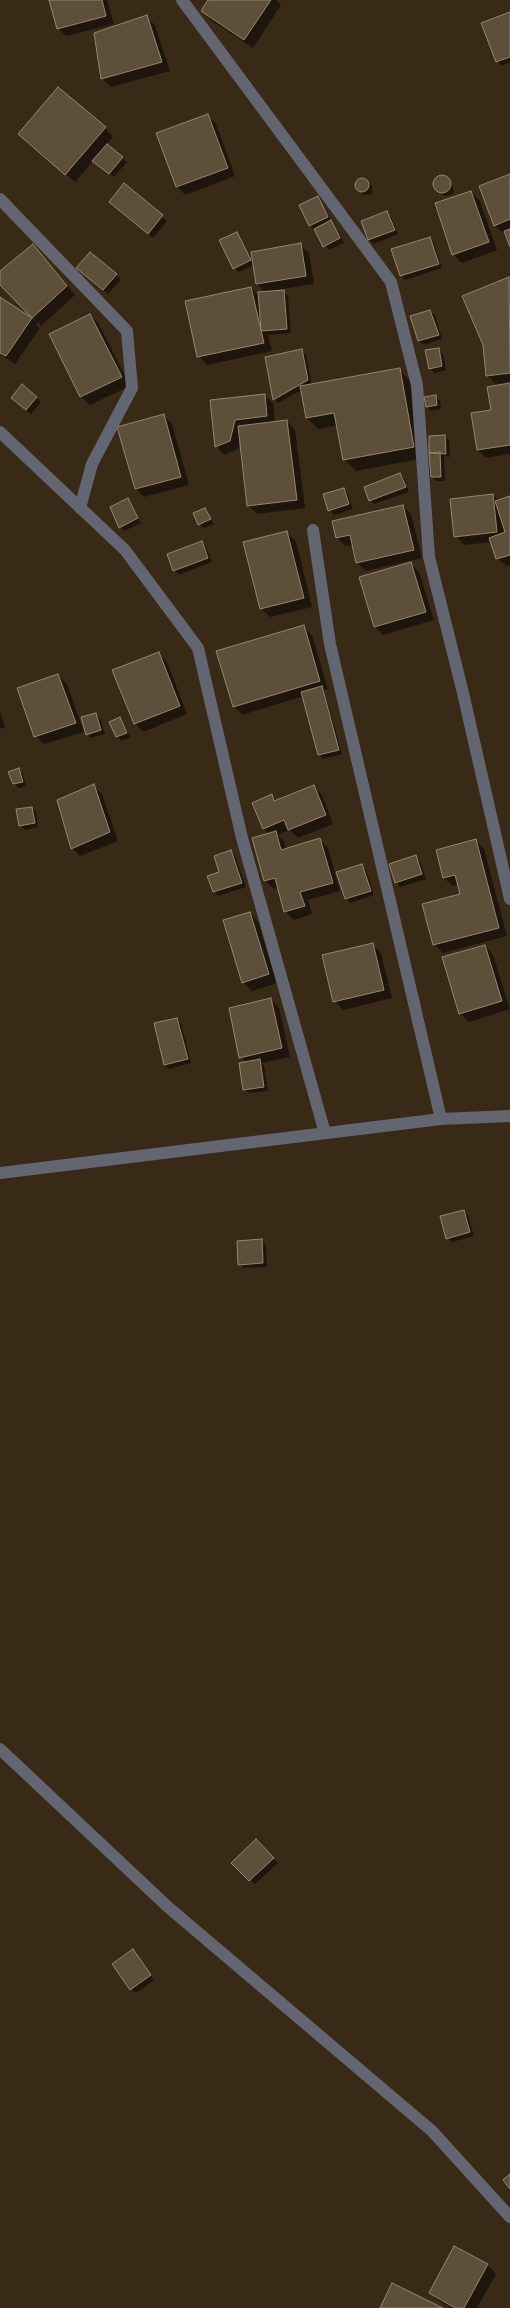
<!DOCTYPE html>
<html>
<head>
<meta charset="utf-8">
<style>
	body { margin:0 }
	canvas { display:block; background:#392917 }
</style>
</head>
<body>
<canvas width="510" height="2308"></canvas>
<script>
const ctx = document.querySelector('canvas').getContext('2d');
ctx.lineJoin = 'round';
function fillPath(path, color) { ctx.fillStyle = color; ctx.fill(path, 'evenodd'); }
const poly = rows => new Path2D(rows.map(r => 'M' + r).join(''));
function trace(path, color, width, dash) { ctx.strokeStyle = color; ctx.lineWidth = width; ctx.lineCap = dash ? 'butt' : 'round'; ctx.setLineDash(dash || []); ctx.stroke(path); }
fillPath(poly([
	[51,0,107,0,114,24,66,36,58,28],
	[210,0,276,0,281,5,253,48,211,20,202,11],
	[510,13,510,62,502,66,497,61],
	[146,17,155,25,170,71,111,87,102,78],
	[207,115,216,124,235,176,185,195,177,186],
	[105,128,113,137,106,145,127,162,114,177,94,160,75,182,19,134],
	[510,175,510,243,506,233,503,233,495,225],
	[439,176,447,177,451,182,454,192,451,195,444,196,434,185],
	[362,179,372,186,372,194,364,195,356,187,357,182],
	[124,185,167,221,153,238,115,206],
	[471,192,480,201,497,250,462,263,453,254],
	[318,197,344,243,329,250,310,225],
	[386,212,391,217,398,234,374,244,369,240,362,222],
	[237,233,253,261,300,245,309,253,314,284,277,290,277,292,283,292,288,296,291,333,268,335,272,351,207,365,199,356,251,288,260,297,266,293,257,284,254,265,239,272,234,268],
	[429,239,434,243,442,268,405,280,401,275],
	[41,254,75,295,41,326,38,322,36,324,40,328,15,364,0,354,0,298,37,322,0,283,0,272],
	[82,273,116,275,121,279,108,294],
	[509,278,510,382,496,384,487,375],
	[430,311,435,315,442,339,424,345,419,341],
	[90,315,99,324,130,386,90,405,81,397,50,335],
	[438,349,443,354,446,370,435,373,430,369],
	[301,351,306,355,312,386,399,369,410,381,425,458,356,471,344,459,338,425,318,429,307,418,302,390,278,403,274,399],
	[510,385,510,454,486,458,478,450,492,411],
	[22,386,41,402,31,414,17,402],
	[264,395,273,403,275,422,287,421,295,430,305,508,257,514,248,505,240,441,238,449,224,455,216,446,211,401],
	[435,396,440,401,441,409,431,411,427,406],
	[163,415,172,424,189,485,144,497,136,489,118,428],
	[444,436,449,440,450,457,444,456,445,481,437,481,432,477],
	[400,474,404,479,409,492,374,504,370,500],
	[344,489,348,494,353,509,334,515,329,510],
	[493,495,499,501,510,497,510,565,506,566,497,558,492,542,464,545,456,536],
	[128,499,141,523,124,531,120,527],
	[403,506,411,514,422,558,366,571,357,563,354,545,345,546,337,538],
	[205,510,214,524,204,528,199,524],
	[287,533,296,541,312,607,270,617,261,609],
	[202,542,206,547,212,562,179,575,174,570],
	[410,563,419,572,434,620,383,635,375,627],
	[303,627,312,635,328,689,324,690,342,754,323,759,319,754,304,696,242,715,234,706],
	[159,654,167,662,187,714,143,732,135,723],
	[58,675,67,684,84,732,44,744,36,736],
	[0,711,5,727,0,729],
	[96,714,100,719,105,734,91,738,87,734],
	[120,718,131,737,121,741,111,723],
	[19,770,23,774,26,786,19,788,14,783],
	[93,786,102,794,118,841,80,856,72,848],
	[313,786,322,795,333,824,298,838,290,830,278,835,284,841,286,850,320,840,328,848,340,891,308,900,312,914,294,920,285,911,279,888,274,889,265,881,254,839,269,834,264,829,253,803,271,796,277,801],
	[31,808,36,812,38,827,25,830,21,826,18,810],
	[476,841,484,849,507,936,443,953,434,944,462,895,459,884,453,886,444,878],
	[231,852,235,856,246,887,218,896,214,892,209,876,221,872],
	[416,857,420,861,426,879,400,887,396,882],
	[361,866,366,870,374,895,350,903,346,898],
	[250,913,258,922,277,983,252,991,243,982],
	[372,944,381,953,392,998,343,1010,335,1001],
	[485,946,493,955,510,1009,469,1022,460,1013],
	[271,999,279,1008,290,1057,261,1063,264,1065,268,1091,249,1093,244,1089,247,1063,241,1057],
	[177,1019,181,1024,191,1063,169,1069,165,1065,155,1024],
	[464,1211,468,1215,474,1236,452,1242,447,1238],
	[261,1241,266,1245,267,1267,244,1268,240,1264],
	[256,1841,278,1863,255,1884,233,1863],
	[133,1951,154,1980,136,1993,131,1989],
	[455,2248,488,2265,496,2274,477,2308,451,2308,439,2301,430,2293]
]), '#0007');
const building = poly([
	[49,0,102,0,106,16,57,29,49,0],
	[208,0,271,0,244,40,201,11,208,0],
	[510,12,510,57,496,62,481,23,510,12],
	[147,15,162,62,101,79,94,33,147,15],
	[58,87,106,127,65,175,18,134,58,87],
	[208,114,228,168,176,187,156,133,208,114],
	[107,144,123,157,109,174,92,161,107,144],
	[510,174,510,219,494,226,479,186,510,174],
	'433 184a9 9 0 1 1 18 0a9 9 0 1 1-18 0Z',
	'355 185a7 7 0 1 1 14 0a7 7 0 1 1-14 0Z',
	[124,183,163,215,148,234,109,202,124,183],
	[471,191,489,242,452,255,435,203,471,191],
	[318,196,328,217,309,226,299,205,318,196],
	[387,211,395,230,368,240,361,221,387,211],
	[331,220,340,238,323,247,314,229,331,220],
	[510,229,510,247,504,231,510,229],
	[237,232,251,260,233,269,219,240,237,232],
	[430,237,439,264,400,276,391,249,430,237],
	[301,243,306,276,256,284,251,252,301,243],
	[33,244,67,286,32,318,0,285,0,271,33,244],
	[90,252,117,274,103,290,76,268,90,252],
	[509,277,510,373,486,376,483,345,462,296,509,277],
	[251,287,264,343,197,357,185,301,251,287],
	[284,290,287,329,261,331,258,292,284,290],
	[0,297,32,318,6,356,0,353,0,297],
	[430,310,439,335,418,341,410,316,430,310],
	[90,314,122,377,80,397,49,334,90,314],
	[439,348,442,366,429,369,425,350,439,348],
	[302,349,308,380,273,400,265,357,302,349],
	[400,368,414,447,343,460,334,413,306,418,300,386,400,368],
	[510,383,510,445,477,450,471,413,491,410,487,387,510,383],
	[22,384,37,397,26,410,11,398,22,384],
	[265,394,267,416,235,420,230,441,215,447,210,400,265,394],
	[436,395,437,405,426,407,424,397,436,395],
	[164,414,181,477,135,489,117,427,164,414],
	[287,420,297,500,247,506,238,426,287,420],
	[445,435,446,454,429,453,429,436,445,435],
	[440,452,441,477,431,477,429,453,440,452],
	[400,473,406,487,369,501,364,487,400,473],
	[344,488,349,504,328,511,323,494,344,488],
	[493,494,497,532,454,537,450,499,493,494],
	[510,496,510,555,496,559,489,538,505,532,495,501,510,496],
	[128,498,138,518,119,528,110,507,128,498],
	[403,505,414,550,356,563,350,535,336,538,332,521,403,505],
	[205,508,211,519,198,525,193,513,205,508],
	[287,531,304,598,260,609,243,542,287,531],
	[202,541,208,558,173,571,167,554,202,541],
	[411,562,426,612,374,627,359,577,411,562],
	[304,625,320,681,233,707,216,651,304,625],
	[159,652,180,706,134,724,112,670,159,652],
	[58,674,76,723,34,737,17,688,58,674],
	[322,686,339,750,318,755,301,692,322,686],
	[96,713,101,730,86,735,81,717,96,713],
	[120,717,127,733,116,737,109,722,120,717],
	[19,768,23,782,13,784,8,772,19,768],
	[94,784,110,832,71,849,57,800,94,784],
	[314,785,326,815,288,830,284,820,263,829,252,803,272,794,274,801,314,785],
	[32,807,35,823,19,826,16,809,32,807],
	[276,831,281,850,320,838,333,883,300,892,305,906,284,912,275,878,264,881,252,838,276,831],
	[476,839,499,928,433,945,422,904,460,894,455,875,443,878,436,850,476,839],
	[231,850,242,883,213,892,207,876,219,872,214,856,231,850],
	[416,855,422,874,395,883,389,864,416,855],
	[362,864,371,891,345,899,336,872,362,864],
	[250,912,269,974,242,983,223,920,250,912],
	[373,943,384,990,333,1002,322,955,373,943],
	[485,945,502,1001,459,1014,442,957,485,945],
	[271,998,282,1048,239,1058,229,1008,271,998],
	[177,1018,188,1059,164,1065,154,1023,177,1018],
	[260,1059,264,1087,243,1090,239,1063,260,1059],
	[464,1210,470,1232,446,1239,440,1216,464,1210],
	[262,1239,263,1263,238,1265,237,1241,262,1239],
	[256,1839,274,1858,249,1881,231,1863,256,1839],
	[133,1949,151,1975,130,1990,112,1964,133,1949],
	[510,2174,510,2189,503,2180,510,2174],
	[454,2246,488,2264,464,2308,455,2308,429,2293,454,2246],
	[392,2283,443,2308,380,2308,392,2283]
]);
fillPath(building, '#5e4f3a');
trace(building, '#96866f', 1);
trace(poly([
	[182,0,391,282,417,385,429,557,463,693,510,899],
	[0,199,127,331,132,388,92,464,80,508],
	[0,432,125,550,198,648,242,838,325,1133],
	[313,530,330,644,441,1119],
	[0,1749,168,1907,432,2131,510,2217]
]), '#636671', 12);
trace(poly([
	[0,1173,441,1119,510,1116]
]), '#636671', 12);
</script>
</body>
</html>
